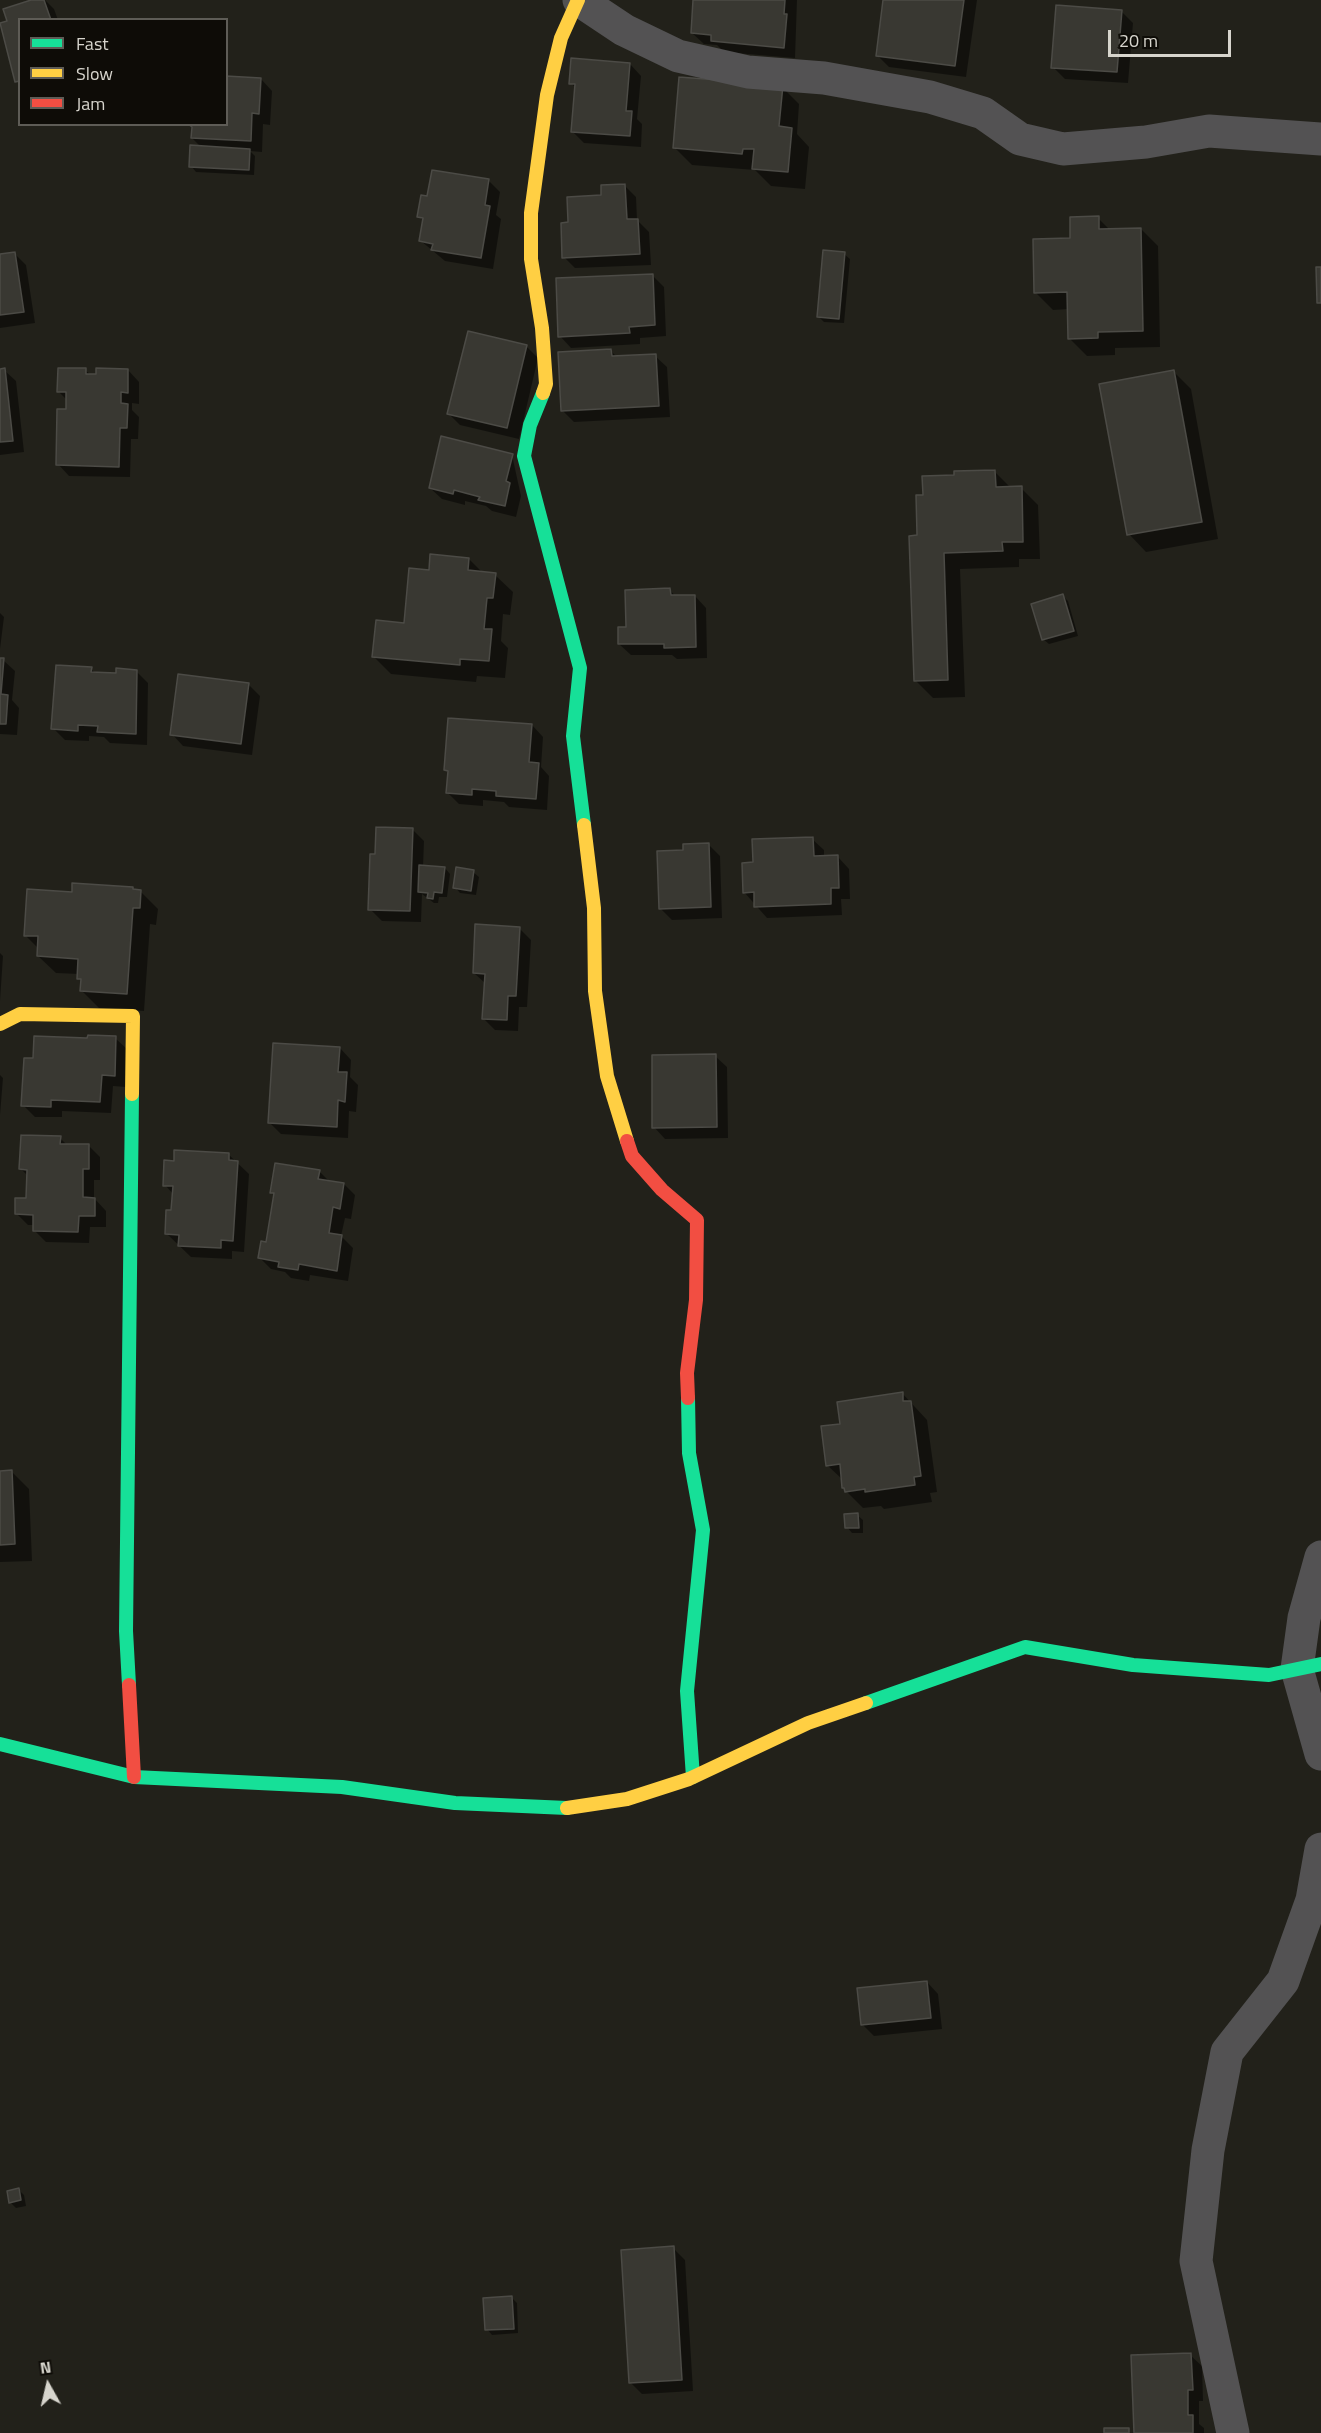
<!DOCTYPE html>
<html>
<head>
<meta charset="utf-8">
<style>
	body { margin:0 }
	#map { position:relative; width:1321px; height:2433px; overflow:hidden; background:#22211a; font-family:"Titillium Web",sans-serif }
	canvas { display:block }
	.legend { position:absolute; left:18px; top:18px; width:210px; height:108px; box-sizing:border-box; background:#0e0c07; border:2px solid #5e5c56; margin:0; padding:8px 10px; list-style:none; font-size:18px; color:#d7d5cd }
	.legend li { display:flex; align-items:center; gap:12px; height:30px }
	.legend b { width:30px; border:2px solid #5e5c56 }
	.north { position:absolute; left:18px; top:2355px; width:60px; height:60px; -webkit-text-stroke:4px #0e0c07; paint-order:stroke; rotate:352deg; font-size:16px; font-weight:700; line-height:24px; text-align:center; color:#d7d5cd }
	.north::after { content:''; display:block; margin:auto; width:21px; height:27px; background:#d7d5cd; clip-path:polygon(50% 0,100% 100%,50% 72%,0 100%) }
	.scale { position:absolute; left:1108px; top:30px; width:123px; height:27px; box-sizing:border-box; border:3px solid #d7d5cd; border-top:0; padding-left:8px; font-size:18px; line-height:21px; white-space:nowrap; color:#d7d5cd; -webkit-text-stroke:4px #0e0c07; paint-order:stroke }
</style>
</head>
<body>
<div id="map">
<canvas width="1321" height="2433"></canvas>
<ul class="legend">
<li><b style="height:8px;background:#16e098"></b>Fast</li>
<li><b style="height:8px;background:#ffcf43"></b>Slow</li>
<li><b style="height:8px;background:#f24e42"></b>Jam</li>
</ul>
<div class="north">N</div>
<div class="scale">20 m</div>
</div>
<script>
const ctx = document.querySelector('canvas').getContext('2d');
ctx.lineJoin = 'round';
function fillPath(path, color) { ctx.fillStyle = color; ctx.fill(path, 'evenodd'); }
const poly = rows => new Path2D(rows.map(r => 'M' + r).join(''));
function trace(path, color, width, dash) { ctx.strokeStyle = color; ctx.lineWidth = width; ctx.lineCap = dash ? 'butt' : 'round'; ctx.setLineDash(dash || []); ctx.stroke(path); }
fillPath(poly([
	[36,0,45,0,54,9,58,20,20,20,20,84,17,81,9,22],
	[695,0,797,0,795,58,724,52,717,45,704,44,692,33],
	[884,0,977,0,966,77,889,67,877,55],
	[1121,11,1133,23,1128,83,1065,79,1053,67],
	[630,64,641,76,637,119,642,124,641,147,584,143,573,132,576,88,571,83],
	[261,79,272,91,270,125,263,124,262,152,250,151,255,156,254,175,196,172,191,166,201,147,192,138,193,129,190,124,226,124],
	[782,87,799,104,797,134,809,147,805,189,771,186,755,170,692,165,675,148],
	[433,172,489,181,500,192,496,215,501,219,493,269,445,261,421,241,424,221,419,216,429,197],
	[625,186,636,197,637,220,649,232,651,265,575,268,564,257,570,224,602,197],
	[1098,218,1110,230,1141,229,1158,246,1160,347,1115,348,1115,355,1087,356,1070,339,1069,309,1053,310,1036,293,1072,239],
	[15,254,26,265,35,323,0,328,0,256],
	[844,254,850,259,844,323,824,322,818,316],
	[652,275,664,287,666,336,640,338,640,344,571,348,560,336],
	[526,346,538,358,519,439,460,425,449,414],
	[611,351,617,357,655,356,667,367,670,417,574,422,563,411],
	[0,370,4,370,16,381,24,452,0,455],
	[85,370,91,375,128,370,139,382,139,404,132,403,132,410,139,417,138,439,131,439,130,477,69,476,58,464,67,400,58,391],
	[1174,372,1191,389,1218,539,1146,552,1129,534],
	[512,455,521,496,516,517,492,511,486,506,465,501,465,505,442,499,430,488],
	[995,472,1011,488,1021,488,1038,505,1040,559,1019,559,1019,567,960,569,965,697,933,698,915,680,918,537,924,496],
	[469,559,483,573,495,575,513,592,510,615,503,614,501,641,508,648,505,678,477,676,476,682,391,674,374,657,405,624,430,571],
	[670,590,676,597,695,596,706,608,707,658,677,659,672,655,631,655,619,644,627,628],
	[1063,596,1068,601,1078,636,1049,644,1043,639],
	[0,613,4,617,0,649],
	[0,659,3,660,15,671,12,700,19,708,17,735,0,734],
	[91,669,96,674,117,675,137,672,148,683,147,745,110,743,104,737,89,736,89,741,65,740,53,728],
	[248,684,260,696,252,755,183,746,172,734],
	[532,725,543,737,541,767,549,776,547,810,509,807,504,802,483,800,483,806,459,804,448,793,449,773,446,770],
	[413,830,424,841,423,867,445,868,450,874,447,897,439,897,438,903,434,903,422,894,421,922,382,921,370,909,376,856],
	[812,839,824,850,824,857,838,857,849,869,850,899,841,899,842,915,767,918,744,892,755,863],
	[708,844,720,856,722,918,672,920,660,908,685,851],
	[473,872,479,877,476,895,460,893,455,887],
	[135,891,141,892,158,909,156,925,150,924,144,1011,99,1008,82,991,82,982,79,978,79,974,56,973,38,956,39,949,25,935],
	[519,928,531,940,527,1007,519,1007,518,1031,495,1030,483,1018,486,984,474,973],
	[0,953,3,956,0,1001],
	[36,1037,115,1038,127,1049,126,1087,113,1086,111,1113,62,1111,62,1117,35,1117,23,1105,35,1060],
	[340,1048,351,1060,350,1077,358,1085,356,1112,349,1111,348,1138,281,1134,270,1123],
	[715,1056,727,1067,728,1138,665,1139,654,1127],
	[0,1075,3,1078,0,1115],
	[60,1138,68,1146,89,1146,100,1157,100,1180,94,1180,94,1198,106,1211,106,1227,90,1227,89,1243,46,1242,34,1230,35,1225,28,1225,16,1213,28,1199,28,1176,21,1169],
	[228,1154,249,1174,244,1252,232,1251,232,1259,191,1257,167,1234,173,1211,174,1195,165,1185,175,1162],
	[319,1171,330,1182,344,1184,355,1195,351,1219,345,1218,341,1236,353,1248,348,1281,310,1275,309,1281,291,1278,285,1272,271,1269,260,1258,268,1244,275,1195,272,1192],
	[902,1393,927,1420,937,1492,930,1493,932,1502,884,1509,881,1506,863,1508,846,1491,843,1480,827,1465,842,1425],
	[0,1472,12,1472,29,1489,32,1561,0,1562],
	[857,1515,863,1520,863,1533,852,1533,847,1527],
	[927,1982,938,1994,942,2029,874,2036,863,2025],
	[19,2190,24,2195,26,2206,16,2208,10,2202],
	[673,2248,685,2260,693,2391,642,2394,630,2382],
	[511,2297,517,2303,518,2333,492,2335,487,2329],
	[1190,2355,1202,2366,1203,2401,1199,2401,1199,2424,1204,2428,1204,2433,1135,2433]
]), '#0007');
const building = poly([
	[31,0,44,0,51,20,20,20,20,81,15,82,0,23,7,21,3,9,31,0],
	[693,0,785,0,784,14,787,14,784,48,711,41,711,35,691,33,693,0],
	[883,0,964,0,955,66,876,56,883,0],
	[1056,5,1122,10,1117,72,1051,68,1056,5],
	[571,58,630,63,626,111,632,111,630,136,571,132,575,84,569,84,571,58],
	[226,76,261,78,259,114,252,113,251,141,191,138,192,127,188,124,226,124,226,76],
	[679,77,783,85,779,126,792,128,788,172,752,169,754,149,743,149,742,154,673,148,679,77],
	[190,145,250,149,249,170,189,167,190,145],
	[432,170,489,179,485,205,490,206,481,258,431,250,433,244,419,241,423,218,417,217,421,195,427,196,432,170],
	[625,184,627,219,638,219,640,254,562,258,561,223,568,222,567,197,601,195,601,185,625,184],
	[1099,216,1099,229,1141,228,1143,331,1098,332,1098,338,1068,339,1067,292,1034,293,1033,239,1070,238,1070,217,1099,216],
	[823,250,845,252,839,319,817,317,823,250],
	[15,252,24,312,0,315,0,254,15,252],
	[1316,267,1321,267,1321,303,1317,303,1316,267],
	[653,274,655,325,629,327,630,333,558,337,556,278,653,274],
	[468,331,527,345,507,428,447,414,468,331],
	[611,349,612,356,656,354,659,406,561,411,558,352,611,349],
	[5,368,13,441,0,442,0,369,5,368],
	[58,368,86,368,86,374,96,374,96,368,128,369,128,393,121,392,121,403,128,404,127,428,120,428,119,467,56,465,57,409,66,409,66,392,57,392,58,368],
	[1174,370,1202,522,1127,535,1099,384,1174,370],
	[441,436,513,454,506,481,510,483,505,506,478,500,480,497,454,490,453,494,429,488,441,436],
	[995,470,996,487,1022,486,1023,542,1002,542,1003,551,944,553,948,680,914,681,909,536,917,535,916,495,923,495,922,476,954,475,954,471,995,470],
	[430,554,469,558,468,570,496,573,493,598,487,598,484,629,492,629,489,661,460,659,460,665,372,657,376,620,404,623,409,568,429,570,430,554],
	[670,588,671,595,695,595,696,647,664,648,664,644,618,644,618,627,626,627,625,590,670,588],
	[1063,594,1074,631,1042,640,1031,604,1063,594],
	[0,658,4,658,1,694,8,695,6,724,0,724,0,658],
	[56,665,92,667,91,672,116,673,116,668,137,670,136,734,97,732,98,726,78,725,78,731,51,729,56,665],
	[178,674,249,683,241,744,170,735,178,674],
	[448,718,532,724,529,762,539,763,536,799,496,796,496,791,472,789,472,795,446,793,448,771,444,770,448,718],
	[376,827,413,828,410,911,368,910,370,854,375,854,376,827],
	[813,837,814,856,838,855,839,888,831,888,831,904,754,907,754,892,743,893,742,863,753,862,752,839,813,837],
	[709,843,711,907,659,909,657,851,683,850,683,844,709,843],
	[419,865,445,867,442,893,434,892,433,899,427,898,428,893,418,892,419,865],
	[456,867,474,870,471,891,453,888,456,867],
	[72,883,133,887,133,889,141,890,140,908,133,908,127,994,80,991,81,979,77,979,78,959,37,956,38,936,24,936,27,889,72,892,72,883],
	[475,924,520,927,516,996,508,996,507,1020,482,1019,485,974,473,973,475,924],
	[88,1035,116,1036,115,1076,102,1075,100,1102,51,1100,51,1107,21,1106,24,1058,33,1058,34,1036,87,1038,88,1035],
	[273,1043,340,1047,338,1072,347,1072,345,1102,338,1100,337,1127,268,1123,273,1043],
	[716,1054,717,1127,652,1128,652,1055,716,1054],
	[21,1135,61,1136,60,1144,89,1144,89,1169,83,1169,83,1197,95,1198,95,1216,79,1216,78,1232,33,1231,33,1215,15,1214,15,1198,26,1198,27,1170,19,1169,21,1135],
	[174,1150,229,1153,229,1160,238,1161,233,1241,221,1240,221,1248,178,1246,179,1235,165,1234,166,1210,171,1210,173,1186,163,1186,164,1160,174,1161,174,1150],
	[275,1163,320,1170,318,1179,344,1183,340,1209,333,1207,329,1233,342,1235,337,1271,299,1264,298,1270,278,1267,279,1262,258,1258,261,1241,266,1242,274,1193,270,1193,275,1163],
	[903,1392,903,1401,911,1401,921,1476,914,1477,915,1485,865,1492,865,1489,845,1492,844,1488,842,1488,840,1464,826,1466,821,1426,840,1424,837,1402,903,1392],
	[12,1470,15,1544,0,1545,0,1471,12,1470],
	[858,1513,859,1528,845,1528,844,1514,858,1513],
	[927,1981,931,2018,861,2025,857,1988,927,1981],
	[19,2188,21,2200,9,2203,7,2191,19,2188],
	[674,2246,682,2380,629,2383,621,2250,674,2246],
	[512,2296,514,2329,485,2330,483,2298,512,2296],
	[1191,2353,1193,2390,1188,2390,1188,2415,1193,2415,1193,2433,1134,2433,1131,2355,1191,2353],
	[1104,2428,1129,2428,1129,2433,1104,2433,1104,2428]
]);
fillPath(building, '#393832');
trace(building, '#4c4b46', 1.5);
trace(poly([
	[579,0,624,30,678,56,748,72,824,78,930,97,983,113,1020,139,1063,149,1146,142,1209,131,1321,139],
	[1321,1557,1304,1618,1297,1669,1321,1754],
	[1233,2433,1196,2261,1208,2150,1227,2052,1283,1981,1312,1900,1321,1849]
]), '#535253', 33);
trace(poly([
	[543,393,530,425,524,456,580,668,573,736,584,825],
	[688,1398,689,1453,703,1530,687,1691,693,1777],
	[129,1685,126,1631,132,1094],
	[866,1703,1025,1647,1133,1665,1269,1675,1321,1664],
	[0,1744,134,1777,342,1787,455,1803,567,1808]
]), '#16e098', 14);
trace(poly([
	[543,393,546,384,542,328,531,259,531,213,547,95,561,38,578,0],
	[584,825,594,908,595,991,607,1076,627,1141],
	[0,1024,20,1014,133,1016,132,1094],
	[567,1808,627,1799,689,1779,808,1723,866,1703]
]), '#ffcf43', 14);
trace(poly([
	[627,1141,632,1156,662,1190,697,1220,696,1300,687,1373,688,1398],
	[129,1685,134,1777]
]), '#f24e42', 14);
</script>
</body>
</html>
